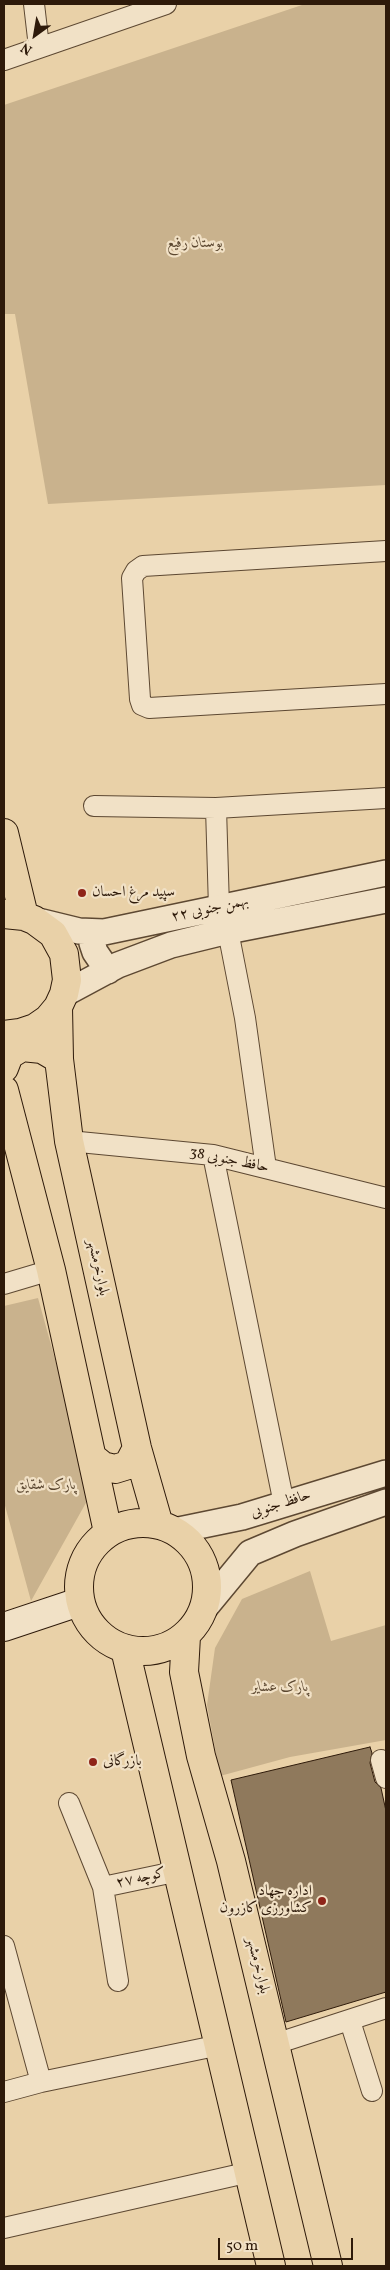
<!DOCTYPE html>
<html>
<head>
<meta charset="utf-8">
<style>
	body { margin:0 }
	#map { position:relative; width:390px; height:2270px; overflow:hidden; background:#e9d1a8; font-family:Vollkorn,serif }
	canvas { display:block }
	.frame { position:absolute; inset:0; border:5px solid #2e1a0a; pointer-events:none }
	.north { position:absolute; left:10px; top:10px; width:50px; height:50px; -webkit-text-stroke:4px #f1e1c6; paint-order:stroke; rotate:212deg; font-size:14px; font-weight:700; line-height:20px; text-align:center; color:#2e1a0a }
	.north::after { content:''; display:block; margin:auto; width:18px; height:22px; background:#2e1a0a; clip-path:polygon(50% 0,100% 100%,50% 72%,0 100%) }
	.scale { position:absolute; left:218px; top:2238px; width:135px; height:22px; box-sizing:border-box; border:2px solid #2e1a0a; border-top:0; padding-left:6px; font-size:15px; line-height:18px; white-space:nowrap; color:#2e1a0a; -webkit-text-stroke:4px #f1e1c6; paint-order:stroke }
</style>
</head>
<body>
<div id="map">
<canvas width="390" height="2270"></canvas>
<div class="frame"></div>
<div class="north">N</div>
<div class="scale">50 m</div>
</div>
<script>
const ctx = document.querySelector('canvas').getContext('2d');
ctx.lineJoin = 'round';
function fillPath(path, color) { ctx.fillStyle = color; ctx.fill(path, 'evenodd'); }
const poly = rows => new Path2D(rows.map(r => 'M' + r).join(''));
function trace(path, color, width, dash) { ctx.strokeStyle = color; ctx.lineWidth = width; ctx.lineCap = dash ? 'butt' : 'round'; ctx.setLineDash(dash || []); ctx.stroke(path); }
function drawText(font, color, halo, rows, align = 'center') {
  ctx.font = font + ' Vollkorn,Amiri,serif'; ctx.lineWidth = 4.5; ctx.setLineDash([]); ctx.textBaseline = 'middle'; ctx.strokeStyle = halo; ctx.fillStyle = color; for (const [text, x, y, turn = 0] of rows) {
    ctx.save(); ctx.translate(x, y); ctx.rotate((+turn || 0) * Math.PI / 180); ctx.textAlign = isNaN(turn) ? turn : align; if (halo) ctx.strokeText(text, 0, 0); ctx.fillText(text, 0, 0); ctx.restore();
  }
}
fillPath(poly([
	[386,4,386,485,48,504,15,314,4,314,4,105,302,5],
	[38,1298,92,1492,31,1601,4,1502,4,1306],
	[310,1571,331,1641,386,1625,386,1740,290,1757,220,1776,207,1705,215,1648,242,1599]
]), '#c9b28d');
const building = poly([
	[370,1747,372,1753,370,1763,375,1782,381,1788,386,1811,386,1992,286,2022,231,1780,370,1747]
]);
fillPath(building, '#8f795c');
trace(building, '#2e1a0a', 1);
const minor = poly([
	[34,4,39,47],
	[4,60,166,4],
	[386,551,143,566,136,571,132,578,140,699,142,705,149,708,386,694],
	[94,806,216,808,386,798],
	[216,808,219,908],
	[228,931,245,1018,266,1168],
	[69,1141,213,1155,386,1198],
	[213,1155,284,1504],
	[4,1284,51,1270],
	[381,1760,386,1778],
	[69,1803,103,1887,118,1981],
	[103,1887,179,1871],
	[4,1946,41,2082],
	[350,2021,372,2091],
	[275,2044,386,2008],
	[4,2092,41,2082,220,2045],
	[4,2228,250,2172]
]);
const tertiary = poly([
	[34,920,79,931,104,932,386,873],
	[95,932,92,943,95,952,108,971],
	[64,994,118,965,171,945,228,931,386,900],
	[174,1531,242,1517,386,1473],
	[203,1610,250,1553,295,1534,386,1502]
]);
const secondary = poly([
	[4,1627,79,1602]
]);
const primary = poly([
	[4,833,24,916],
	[4,914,24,916,34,920,53,934,64,954,67,980,64,994,58,1007,48,1019,35,1028,20,1033,4,1035],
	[58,1007,59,1059,69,1141,137,1448,159,1525],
	[4,1068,9,1055,22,1047,42,1049,59,1059],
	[4,1090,51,1270,108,1532],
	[92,1457,103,1466,115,1469,128,1465,137,1448],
	'79 1587a64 64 0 1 1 128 0a64 64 0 1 1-128 0Z',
	[186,1636,184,1672,201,1756,231,1861,328,2266],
	[125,1649,271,2266]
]);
trace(minor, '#5d4832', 22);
trace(tertiary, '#5d4832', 28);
trace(secondary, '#2e1a0a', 30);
trace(primary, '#2e1a0a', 30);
trace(minor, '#f1e1c6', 20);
trace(tertiary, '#f1e1c6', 25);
trace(secondary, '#f1e1c6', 28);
trace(primary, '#e9d1a8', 28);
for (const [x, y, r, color] of [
	[82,893,5,"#8f2418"],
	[93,1762,5,"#8f2418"],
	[322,1901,5,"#8f2418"]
]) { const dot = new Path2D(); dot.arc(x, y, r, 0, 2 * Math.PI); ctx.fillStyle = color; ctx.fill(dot); trace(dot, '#f1e1c6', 2); }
drawText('italic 15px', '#5c4831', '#f1e1c6', [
	["بوستان رفیع",195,244],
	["پارک شقایق",46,1486],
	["پارک عشایر",280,1688]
]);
drawText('15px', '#2e1a0a', '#f1e1c6', [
	["سپید مرغ احسان",92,893],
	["بازرگانی",103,1762],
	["اداره جهاد",312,1892,"right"],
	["کشاورزی کازرون",312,1909,"right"]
], 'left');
drawText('15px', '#2e1a0a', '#f1e1c6', [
	["۲۲ بهمن جنوبی",210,910,-12],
	["حافظ جنوبی 38",229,1161,11],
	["بلوارخرمشهر",97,1268,78],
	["حافظ جنوبی",281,1505,-18],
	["کوچه ۲۷",141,1879,-12],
	["بلوارخرمشهر",257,1966,76]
]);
</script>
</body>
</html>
